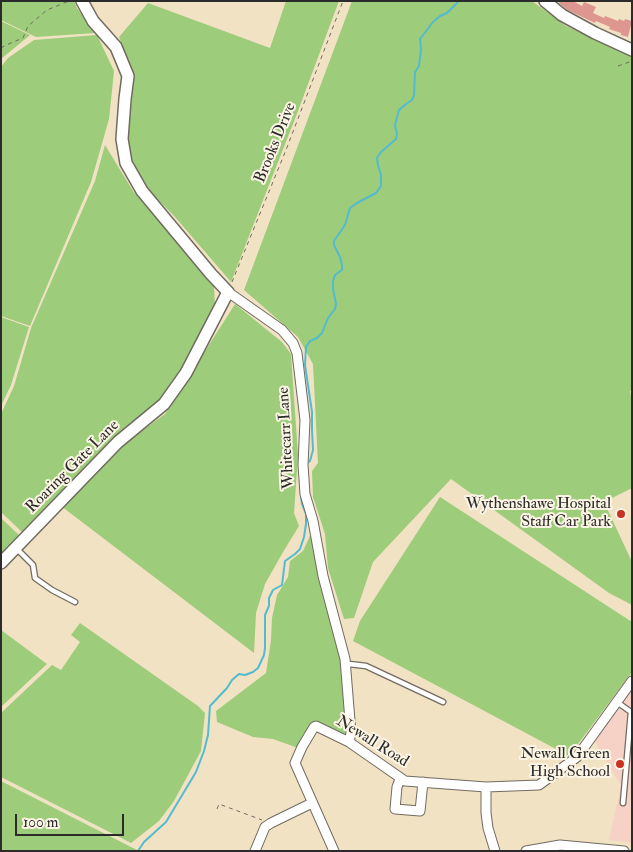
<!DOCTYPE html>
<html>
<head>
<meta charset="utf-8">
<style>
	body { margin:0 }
	#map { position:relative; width:633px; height:852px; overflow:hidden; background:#f2e2c4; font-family:"IM FELL Double Pica",serif }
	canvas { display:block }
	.frame { position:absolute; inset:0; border:2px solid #2b2b2b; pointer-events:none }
	.scale { position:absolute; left:15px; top:814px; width:109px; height:22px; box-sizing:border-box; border:2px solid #2b2b2b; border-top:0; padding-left:6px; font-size:15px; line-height:18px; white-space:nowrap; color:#2b2b2b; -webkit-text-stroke:4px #fcf5e5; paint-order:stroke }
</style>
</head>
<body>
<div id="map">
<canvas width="633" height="852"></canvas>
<div class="frame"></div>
<div class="scale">100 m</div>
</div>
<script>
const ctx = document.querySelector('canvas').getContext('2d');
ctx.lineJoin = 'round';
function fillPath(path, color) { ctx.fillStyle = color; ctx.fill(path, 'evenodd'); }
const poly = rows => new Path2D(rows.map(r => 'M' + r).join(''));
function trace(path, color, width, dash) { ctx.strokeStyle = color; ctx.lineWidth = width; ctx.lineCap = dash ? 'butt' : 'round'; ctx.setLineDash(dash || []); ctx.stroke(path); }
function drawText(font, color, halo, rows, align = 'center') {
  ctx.font = font + ' "IM FELL Double Pica",serif'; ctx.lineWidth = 4; ctx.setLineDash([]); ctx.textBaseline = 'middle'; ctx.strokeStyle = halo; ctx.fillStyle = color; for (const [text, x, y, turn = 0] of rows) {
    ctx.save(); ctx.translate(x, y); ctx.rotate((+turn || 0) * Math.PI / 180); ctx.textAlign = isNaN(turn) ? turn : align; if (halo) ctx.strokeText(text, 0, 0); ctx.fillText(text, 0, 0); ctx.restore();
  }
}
fillPath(poly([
	[632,690,632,843,609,840,621,786,594,740]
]), '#f6d1c5');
fillPath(poly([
	[1,1,74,1,77,8,95,33,36,37,1,20],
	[286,1,339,1,298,111,231,282,175,217,146,187,131,161,126,124,133,76,119,37,148,3,270,48],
	[352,1,532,1,566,26,632,57,632,390,630,391,632,402,632,488,604,502,632,562,632,605,609,593,451,479,373,562,354,618,344,619,328,568,325,534,313,497,312,471,318,463,313,364,298,337,244,290],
	[1,21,30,35,1,59],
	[97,35,114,71,109,119,91,182,30,326,1,316,1,67,8,58,34,40],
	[105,145,133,191,214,285,215,308,180,372,158,404,23,533,1,512,1,414,14,386,31,328,95,181],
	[235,304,282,342,291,354,298,455,294,513,299,526,283,552,265,584,256,613,254,653,61,506,127,442,165,414],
	[1,317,29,327,11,385,1,406],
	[440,497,632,622,632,672,569,756,353,641,360,621],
	[1,518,20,536,1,556],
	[313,529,319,578,341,663,347,729,346,735,314,722,298,748,273,739,253,737,217,722,216,711,266,673,271,640,272,618,277,595,288,577,290,561,303,551],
	[80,623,198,706,205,713,201,751,174,801,159,821,131,843,1,777,1,713,52,665,61,670,80,642,71,635],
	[1,630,47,664,1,707],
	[1,781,137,850,136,851,1,851]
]), '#9dcc7a');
trace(poly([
	[306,464,310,461,313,450,312,430,312,412,305,365,306,347,310,341,317,338,322,333,328,318,335,309,336,304,333,289,333,281,335,275,342,270,342,265,340,257,334,245,334,241,345,225,350,208,357,203,376,193,381,186,381,175,378,165,377,158,381,152,396,139,397,134,395,125,399,110,406,104,412,100,414,95,415,72,419,66,421,50,420,39,433,22,440,16,447,13,459,1],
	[138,851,144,842,166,822,196,772,204,751,208,735,210,706,227,688,232,680,239,674,245,675,253,672,258,668,264,655,265,648,265,615,269,606,269,598,273,590,282,585,285,561,295,554,300,549,304,537,306,524,306,514,302,504,301,496]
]), '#52bbcf', 2);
fillPath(poly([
	[560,1,573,1,582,6,584,2,596,7,593,13,604,18,605,16,618,21,619,19,624,21,625,19,632,21,628,37,621,35,621,33,609,29,610,27,596,21,595,23,578,15,566,9,559,3]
]), '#de9691');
const service = poly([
	[16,548,33,565,35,578,52,590,75,602],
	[345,666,349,664,366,666,443,702],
	[617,702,631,712,623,803]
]);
const minor = poly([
	[228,292,282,330,293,343,297,353,305,420,303,465,305,494,313,521,323,576,345,659,351,733,349,742],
	[400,779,397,787,395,809,420,811,423,782],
	[486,787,539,785,577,757,632,681],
	[255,851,265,827,271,823,312,803],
	[334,851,295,763,302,747,314,727,316,726,349,742,405,781,486,787,486,813,488,828,495,851],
	[526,851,560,845,624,851]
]);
const tertiary = poly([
	[545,1,562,15,595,33,632,50],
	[1,563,118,442,164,404,186,373,228,292,211,274,142,191,126,163,122,139,125,99,128,76,116,47,93,21,82,1]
]);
trace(service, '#716b61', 7);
trace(minor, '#716b61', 11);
trace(tertiary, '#716b61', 14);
trace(poly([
	[1,48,6,45,23,38,28,26,47,10,69,1],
	[618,66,632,61],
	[232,282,286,150,343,1],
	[217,809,219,804,262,820]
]), '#716b61', 1, [4, 4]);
trace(service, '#fff', 4.5);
trace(minor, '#fff', 9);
trace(tertiary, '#fff', 11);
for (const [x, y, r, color] of [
	[621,514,5,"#c8321e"],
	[620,764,5,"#c8321e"]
]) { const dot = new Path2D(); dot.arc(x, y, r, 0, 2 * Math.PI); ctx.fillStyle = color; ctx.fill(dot); trace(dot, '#fcf5e5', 2); }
drawText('16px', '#2b2b2b', '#fcf5e5', [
	["Brooks Drive",276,143,-68],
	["Whitecarr Lane",287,438,-93],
	["Roaring Gate Lane",73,467,-45],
	["Newall Road",372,742,32]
]);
drawText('16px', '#2b2b2b', '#fcf5e5', [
	["Wythenshawe Hospital",611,505],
	["Staff Car Park",611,523],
	["Newall Green",610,755],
	["High School",610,773]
], 'right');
</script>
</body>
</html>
